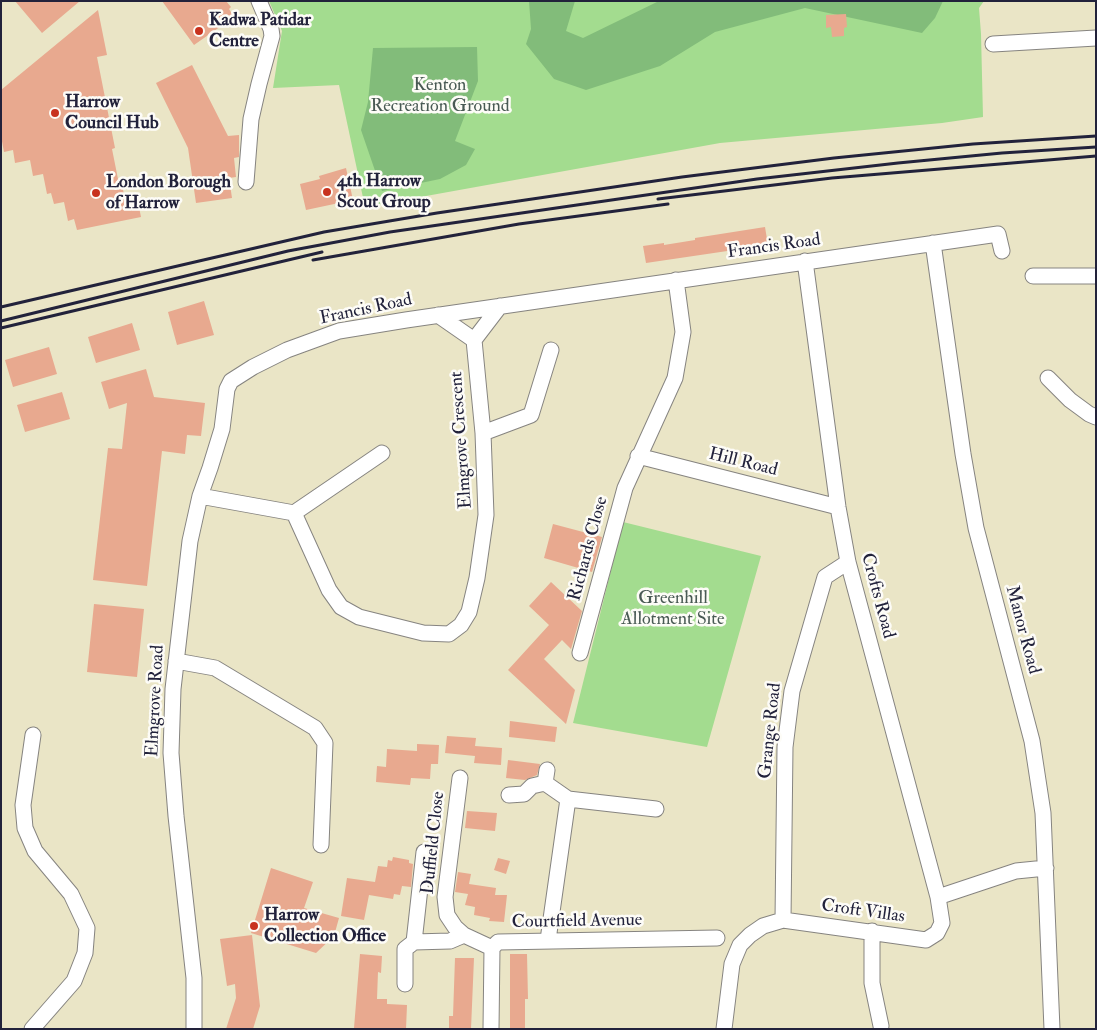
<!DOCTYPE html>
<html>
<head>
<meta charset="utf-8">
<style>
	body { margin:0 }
	#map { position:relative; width:1097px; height:1030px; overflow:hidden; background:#eae5c6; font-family:"IM FELL Double Pica",serif }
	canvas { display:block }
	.frame { position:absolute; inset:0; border:2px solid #22223b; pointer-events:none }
</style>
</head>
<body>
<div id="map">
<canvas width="1097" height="1030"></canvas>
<div class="frame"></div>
</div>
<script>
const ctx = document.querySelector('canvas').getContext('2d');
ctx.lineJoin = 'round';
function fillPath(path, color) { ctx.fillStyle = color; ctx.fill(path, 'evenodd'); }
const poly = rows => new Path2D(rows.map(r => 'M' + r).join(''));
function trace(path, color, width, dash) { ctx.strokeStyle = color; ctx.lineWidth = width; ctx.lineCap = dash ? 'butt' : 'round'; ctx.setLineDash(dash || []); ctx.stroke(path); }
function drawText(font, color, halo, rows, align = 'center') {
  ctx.font = font + ' "IM FELL Double Pica",serif'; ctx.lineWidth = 5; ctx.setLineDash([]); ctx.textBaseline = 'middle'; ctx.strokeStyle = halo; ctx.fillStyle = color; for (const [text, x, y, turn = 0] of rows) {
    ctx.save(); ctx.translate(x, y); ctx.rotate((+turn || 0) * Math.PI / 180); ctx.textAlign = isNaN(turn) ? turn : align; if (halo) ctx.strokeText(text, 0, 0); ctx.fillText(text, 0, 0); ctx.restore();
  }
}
fillPath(poly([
	[269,1,984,1,979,8,981,34,983,117,942,123,720,143,365,207,339,85,273,88,282,31],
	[623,522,761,556,707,747,573,723]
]), '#a3dc8f');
fillPath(poly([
	[529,1,575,1,566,31,583,38,659,1,943,1,935,18,922,33,805,8,715,32,660,66,586,90,554,79,526,44,531,29],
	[477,47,478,81,455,141,475,149,466,165,440,179,382,191,361,130,368,102,373,48]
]), '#82bc7a');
fillPath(poly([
	[15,1,80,1,42,33],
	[162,1,226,1,231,7,229,9,234,17,194,45],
	[98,10,107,55,97,57,115,148,112,149,118,179,121,179,125,200,137,197,141,217,77,230,74,219,68,221,64,202,54,204,51,193,47,194,43,174,33,176,30,160,15,163,13,150,4,152,1,136,1,90],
	[846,14,847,27,844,28,844,36,832,37,831,27,826,28,826,15],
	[192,65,228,136,239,135,239,157,234,158,236,177,229,178,232,198,196,203,188,148,156,83],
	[346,168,353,200,306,210,300,184,320,179,319,176],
	[765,227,768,245,646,263,643,246,664,243,664,245,695,240,695,238],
	[204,301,214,335,177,345,168,312],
	[132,323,140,350,96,363,88,337],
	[49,347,57,374,13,387,5,360],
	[146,369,154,397,205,403,201,436,187,435,185,454,162,451,147,586,93,580,108,448,122,449,127,403,109,409,101,382],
	[62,392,70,419,25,432,17,405],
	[553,524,602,537,592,572,544,558],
	[551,582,582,611,571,649,562,640,544,659,575,690,566,724,508,670,549,625,529,606],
	[94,604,144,609,137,677,87,672],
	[510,721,557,727,555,742,509,737],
	[447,736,476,738,475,746,502,748,501,765,474,763,475,756,445,753],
	[417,744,439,745,438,764,431,764,430,779,411,778,410,785,376,782,377,766,386,767,387,749,417,751],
	[508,760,540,764,537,775,525,780,506,778],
	[467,811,497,813,495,831,465,828],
	[393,857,409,860,409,863,413,864,411,887,402,886,400,895,394,894,393,899,369,895,364,920,341,916,347,878,375,882,378,866,387,867,388,860,392,861],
	[498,858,510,861,506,874,494,870],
	[271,868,313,882,304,908,339,918,334,936,316,953,251,933],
	[458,872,471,874,469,884,496,888,495,895,507,895,504,922,489,921,490,918,474,915,475,907,465,905,468,894,455,892],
	[252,935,260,1006,253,1029,226,1029,236,998,235,984,227,986,220,939],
	[360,954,382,956,381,973,378,972,377,999,387,999,387,1004,407,1005,406,1029,354,1028],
	[510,954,527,954,528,999,525,999,525,1029,510,1029],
	[455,958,474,958,471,1029,449,1029,449,1016,453,1016]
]), '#e8a98f');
const minor = poly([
	[993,44,1096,38],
	[246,182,251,119,259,84,272,36,271,29,259,1],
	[933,243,963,454,976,528,1032,741,1043,813,1052,1029],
	[1033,276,1096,276],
	[474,340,500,306],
	[1048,378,1070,400,1089,414,1096,417],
	[483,433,531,415,551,350],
	[638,456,838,507],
	[200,496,294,513,329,590,341,607,359,617,423,633,449,634,461,625,469,612,477,578,486,515,483,433,474,340,438,315],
	[294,513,382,453],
	[580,653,625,488,675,378,683,332,676,280],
	[176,661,215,668,315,728,325,743,321,845],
	[547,770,545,783,568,799],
	[460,778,445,897,447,915,455,927,464,935,492,948],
	[509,795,524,794,532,786,545,783],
	[938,897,1016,871,1046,868],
	[783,920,785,747,792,691,825,577,848,562],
	[872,931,872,983,881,1026],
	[548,940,568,799,656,809],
	[414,942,424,852],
	[405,984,405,949,414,942,450,941,464,935],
	[32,1029,74,981,85,953,87,928,71,894,35,851,25,828,23,805,33,735],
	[194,1029,194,978,176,816,171,753,173,689,190,541,200,496,210,468,222,429,227,389,231,381,253,367,287,350,339,331,406,320,998,234,1002,251],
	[491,1029,492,948,498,942,717,938],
	[724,1029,732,964,740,945,750,935,763,926,783,920,926,940,937,933,942,923,938,897,848,562,838,507,805,261]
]);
trace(minor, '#868480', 17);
trace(minor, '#fff', 15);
trace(poly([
	[658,199,832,178,1096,156],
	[313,260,519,224,668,204],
	[1,307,324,232,437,213,682,177,834,158,973,144,1096,136],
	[1,321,288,251,390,232,757,179,898,163,1002,153,1096,147],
	[1,328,322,252]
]), '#22223b', 3);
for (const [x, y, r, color] of [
	[199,31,5,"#c8321e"],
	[55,113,5,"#c8321e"],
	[327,192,5,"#c8321e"],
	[96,193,5,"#c8321e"],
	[254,926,5,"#c8321e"]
]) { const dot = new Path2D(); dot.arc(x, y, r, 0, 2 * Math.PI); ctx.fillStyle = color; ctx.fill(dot); trace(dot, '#fdfcf7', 2); }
drawText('bold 18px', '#22223b', '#fdfcf7', [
	["Kadwa Patidar",209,21],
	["Centre",209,42],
	["Harrow",65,103],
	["Council Hub",65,124],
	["4th Harrow",337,182],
	["Scout Group",337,203],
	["London Borough",106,183],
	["of Harrow",106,204],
	["Harrow",264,916],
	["Collection Office",264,937]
], 'left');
drawText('18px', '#495a54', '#fdfcf7', [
	["Kenton",440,86],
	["Recreation Ground",440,107],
	["Greenhill",673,599],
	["Allotment Site",673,620]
]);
drawText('18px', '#22223b', '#fdfcf7', [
	["Francis Road",774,247,-8],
	["Francis Road",366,310,-12],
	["Elmgrove Crescent",462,440,-94],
	["Hill Road",743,463,14],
	["Richards Close",589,549,-75],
	["Crofts Road",877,596,75],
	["Manor Road",1022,630,75],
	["Elmgrove Road",156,701,-87],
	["Grange Road",771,731,-84],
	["Duffield Close",434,843,-84],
	["Croft Villas",863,912,8],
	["Courtfield Avenue",577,922,-1]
]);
</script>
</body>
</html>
